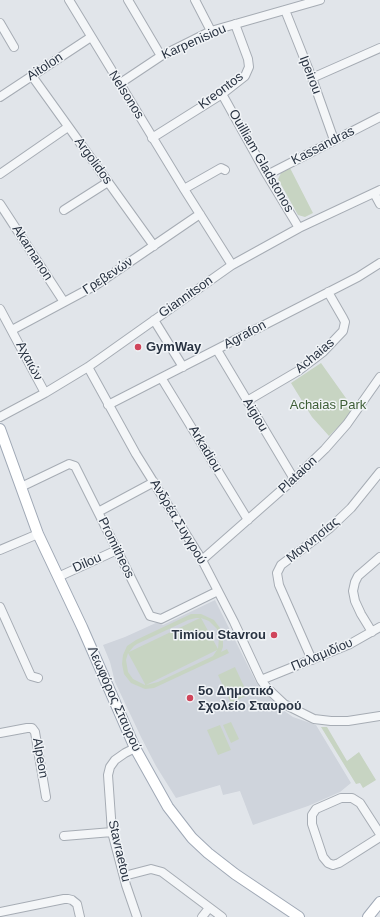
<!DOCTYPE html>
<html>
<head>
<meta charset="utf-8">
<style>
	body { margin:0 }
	canvas { display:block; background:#e1e5ea }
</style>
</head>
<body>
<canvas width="380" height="917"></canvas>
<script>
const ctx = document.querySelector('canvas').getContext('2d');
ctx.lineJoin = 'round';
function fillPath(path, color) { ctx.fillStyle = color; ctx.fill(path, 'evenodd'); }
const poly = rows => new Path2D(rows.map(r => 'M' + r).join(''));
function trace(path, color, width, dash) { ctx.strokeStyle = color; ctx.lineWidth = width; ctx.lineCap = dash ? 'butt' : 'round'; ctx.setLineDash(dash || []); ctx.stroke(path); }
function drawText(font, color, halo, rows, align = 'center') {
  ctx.font = font + ' Arial,sans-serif'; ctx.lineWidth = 3; ctx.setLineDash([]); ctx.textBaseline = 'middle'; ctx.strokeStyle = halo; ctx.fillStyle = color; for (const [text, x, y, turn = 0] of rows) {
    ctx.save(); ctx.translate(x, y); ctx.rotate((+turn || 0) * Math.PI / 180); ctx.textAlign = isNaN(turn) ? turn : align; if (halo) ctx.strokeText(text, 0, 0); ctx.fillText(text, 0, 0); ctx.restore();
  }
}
fillPath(poly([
	[215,600,256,682,264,692,280,708,293,717,316,725,351,783,340,792,308,806,253,825,240,791,223,795,220,785,176,798,156,766,141,737,115,682,110,662,103,645,125,637,158,622,163,625]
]), '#cfd4dc');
fillPath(poly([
	[290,168,313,213,305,217,298,215,278,179,281,173],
	[321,363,353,408,343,422,329,436,312,417,291,383],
	[191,614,201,614,214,620,220,628,223,637,223,647,221,652,227,649,229,653,154,688,145,689,131,683,124,674,122,664,123,655,127,646,136,640],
	[196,618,200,618,129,652,134,646,137,644,188,620],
	[201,618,209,621,217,629,219,638,218,649],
	[217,650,213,656,209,658,158,682,146,685],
	[128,653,145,684,145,685,133,679,128,672,126,660],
	[235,667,248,695,231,703,218,675],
	[231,722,239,739,231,743,223,725],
	[220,725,231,750,218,755,207,730],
	[321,727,327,727,347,761,359,752,376,780,363,788,360,783,356,784]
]), '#c7d4c2');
const minor = poly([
	[69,0,184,189,232,265],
	[128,0,161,56],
	[195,0,211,31],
	[285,10,312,78,334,140],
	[0,23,14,47],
	[32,76,154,246],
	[312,78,380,48],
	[119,84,161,56,211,31,320,0],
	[222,94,267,175,299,228],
	[0,97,91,37],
	[152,138,222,94,245,76,249,67,248,59,235,24],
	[0,174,68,127],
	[267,175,380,117],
	[184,189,221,168,225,170],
	[374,193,380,204],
	[0,204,64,302],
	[64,210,108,182],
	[0,309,45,393],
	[154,320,183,367],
	[12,330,96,285,200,214],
	[217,350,294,479],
	[88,367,136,454,202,560,234,622,261,680,267,688,284,704,314,719,331,721,348,721,380,716],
	[162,379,248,520],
	[247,401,298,371,323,352,343,331,345,322,343,318,328,292],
	[108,405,358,277,380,263],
	[0,417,45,393,88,367,232,265,299,228,380,190],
	[21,487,69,464,75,466,150,616,161,619,218,591],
	[98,512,154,482],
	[0,550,38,534],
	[202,560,294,479,325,449,347,424,380,377],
	[58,577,117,550],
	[0,607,31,676,38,678],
	[372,632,361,614,355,601,353,591,355,582,358,576,380,557],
	[312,660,279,585,277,573,281,565,330,528,351,508,380,472],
	[261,680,350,644,380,627],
	[0,733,27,728,32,728,35,732,46,797],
	[135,748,125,753,115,760,110,767,108,775,112,832,126,885,137,917],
	[380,834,360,803,352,798,341,798,316,809,312,815,312,824,323,857,328,863,333,865,339,863,380,837],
	[64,836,112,832],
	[124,876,151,869,162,872,222,917],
	[0,912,64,899,68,899,72,900,77,904,80,917],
	[202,917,209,908]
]);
const major = poly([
	[0,429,38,534,82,627,135,748,168,807,192,838,208,853,235,874,299,917],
	[368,917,380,902]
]);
trace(minor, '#a6acb4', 10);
trace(major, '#a0a9b6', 12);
trace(minor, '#f4f6f8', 8);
trace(major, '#fff', 10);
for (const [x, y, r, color] of [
	[138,347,4,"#d0455b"],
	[274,635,4,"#d0455b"],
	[190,698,4,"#d0455b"]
]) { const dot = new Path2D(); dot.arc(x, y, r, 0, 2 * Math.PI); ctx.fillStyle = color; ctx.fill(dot); trace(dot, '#f1f4f7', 1.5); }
drawText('13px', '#293342', '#f1f4f7', [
	["Karpenisiou",194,42,-24],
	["Aitolon",45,67,-33],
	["Ipeirou",310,75,69],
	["Kreontos",221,91,-37],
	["Nelsonos",126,95,58],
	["Kassandras",323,146,-27],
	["Argolidos",93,161,54],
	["Ouilliam Gladstonos",261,161,60],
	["Akarnanon",32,253,57],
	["Γρεβενών",108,276,-33],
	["Giannitson",186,297,-35],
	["Agrafon",245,335,-28],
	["Achaias",315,356,-40],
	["Αχαιών",29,361,62],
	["Aigiou",255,415,59],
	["Arkadiou",205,449,59],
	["Plataion",298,475,-43],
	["Ανδρέα Συγγρού",178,522,59],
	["Μαγνησίας",313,540,-39],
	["Promitheos",116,548,64],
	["Dilou",87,563,-24],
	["Παλαμιδίου",322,655,-23],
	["Λεωφόρος Σταυρού",114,699,66],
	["Alpeon",40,758,80],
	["Stavraetou",119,851,77]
]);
drawText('bold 13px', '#293342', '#f1f4f7', [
	["GymWay",146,347],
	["Timiou Stavrou",266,635,"right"],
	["5ο Δημοτικό",198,691],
	["Σχολείο Σταυρού",198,706]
], 'left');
drawText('13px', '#3e5e36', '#f1f4f7', [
	["Achaias Park",328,405]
]);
</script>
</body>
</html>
